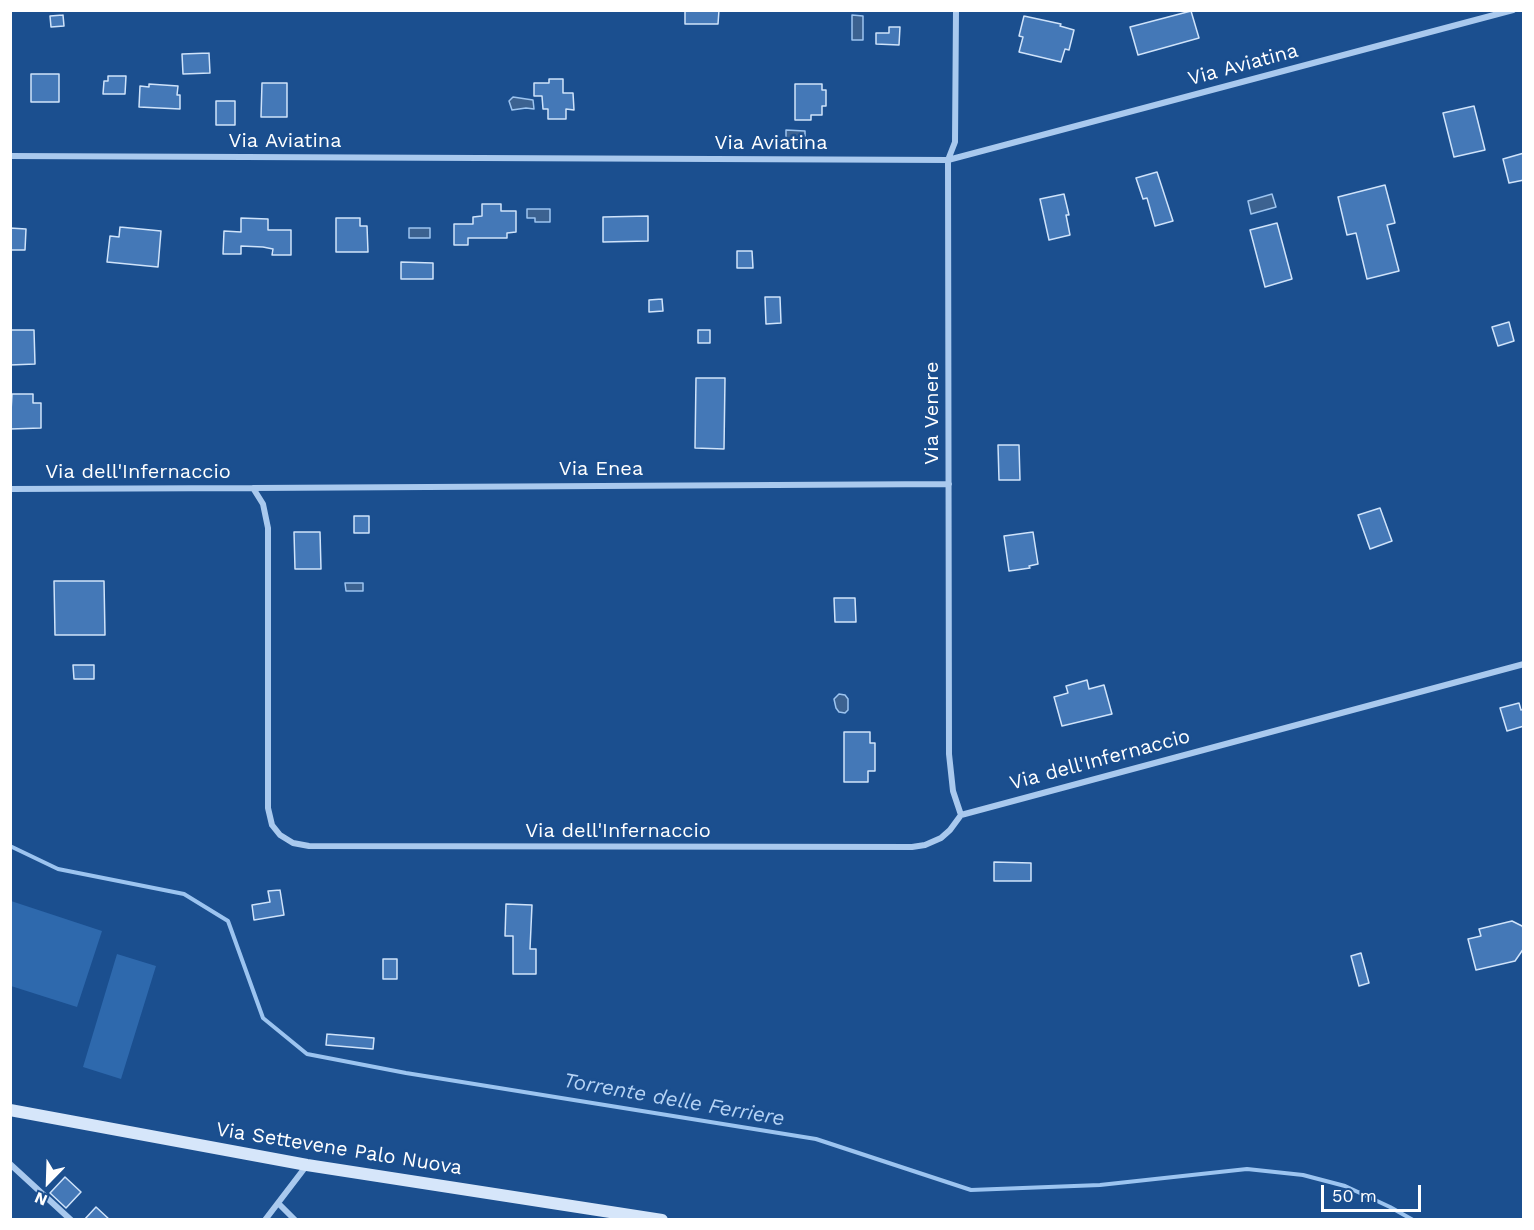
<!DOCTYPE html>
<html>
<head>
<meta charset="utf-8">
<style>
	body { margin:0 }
	#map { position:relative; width:1534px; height:1230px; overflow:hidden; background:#1b4f8f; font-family:"Work Sans",sans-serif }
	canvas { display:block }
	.frame { position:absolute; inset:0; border:12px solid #fff; pointer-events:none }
	.north { position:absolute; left:18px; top:1152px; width:60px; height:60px; -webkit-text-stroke:4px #1b4f8f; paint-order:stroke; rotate:203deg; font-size:16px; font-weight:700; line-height:24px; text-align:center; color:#fff }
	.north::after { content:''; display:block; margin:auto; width:21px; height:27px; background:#fff; clip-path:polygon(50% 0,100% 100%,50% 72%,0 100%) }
	.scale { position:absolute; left:1321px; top:1185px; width:100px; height:27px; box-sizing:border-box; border:3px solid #fff; border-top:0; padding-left:8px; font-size:18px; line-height:21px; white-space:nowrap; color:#fff; -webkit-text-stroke:4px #1b4f8f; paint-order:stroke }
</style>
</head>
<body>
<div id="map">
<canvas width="1534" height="1230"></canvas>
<div class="frame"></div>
<div class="north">N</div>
<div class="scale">50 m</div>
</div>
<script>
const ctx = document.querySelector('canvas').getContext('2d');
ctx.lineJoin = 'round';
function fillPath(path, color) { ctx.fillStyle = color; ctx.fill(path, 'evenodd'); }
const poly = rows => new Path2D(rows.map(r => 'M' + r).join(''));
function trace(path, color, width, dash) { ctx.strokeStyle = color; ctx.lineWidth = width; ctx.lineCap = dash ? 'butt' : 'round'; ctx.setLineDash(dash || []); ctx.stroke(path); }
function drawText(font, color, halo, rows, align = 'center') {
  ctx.font = font + ' "Work Sans",sans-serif'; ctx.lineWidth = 5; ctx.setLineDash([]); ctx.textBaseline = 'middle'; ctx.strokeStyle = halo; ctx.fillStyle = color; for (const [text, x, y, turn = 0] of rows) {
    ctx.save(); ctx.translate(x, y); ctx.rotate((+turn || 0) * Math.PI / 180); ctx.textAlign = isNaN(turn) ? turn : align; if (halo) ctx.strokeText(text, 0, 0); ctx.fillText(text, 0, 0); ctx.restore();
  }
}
fillPath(poly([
	[11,901,102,931,77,1007,11,986],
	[117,954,156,966,121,1079,83,1067]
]), '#2e69ad');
const water = poly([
	[852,15,863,16,863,40,852,40,852,15],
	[513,97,533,100,534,109,526,108,512,110,509,101,513,97],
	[786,130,805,131,805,142,786,142,786,130],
	[1272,194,1276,207,1251,214,1248,201,1272,194],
	[527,209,550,209,550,222,535,222,535,218,527,218,527,209],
	[409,228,430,228,430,238,409,238,409,228],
	[345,583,363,583,363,591,346,591,345,583],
	[839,694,845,695,848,699,848,710,845,713,839,712,836,708,834,699,839,694]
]);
fillPath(water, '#3c6290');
trace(water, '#9cc4f0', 1.5);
trace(poly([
	[10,846,58,869,184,894,228,921,263,1018,307,1054,406,1073,816,1139,971,1190,1100,1185,1247,1169,1303,1175,1345,1186,1390,1207,1413,1220]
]), '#9cc4f0', 4);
const building = poly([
	[685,10,719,10,718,24,685,24,685,10],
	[1191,11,1199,38,1138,55,1130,27,1191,11],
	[63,15,64,26,51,27,50,16,63,15],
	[1024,16,1061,24,1060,26,1074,30,1069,50,1065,49,1061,62,1019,52,1023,37,1019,36,1024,16],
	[889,27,900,27,899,45,876,44,876,33,889,33,889,27],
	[209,53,210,73,183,74,182,54,209,53],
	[31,74,59,74,59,102,31,102,31,74],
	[108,76,126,76,125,94,103,94,104,81,108,81,108,76],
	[549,79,563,79,563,93,573,93,574,110,566,109,566,119,548,119,548,109,543,109,542,96,534,96,534,83,549,83,549,79],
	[262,83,287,83,287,117,261,117,262,83],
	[149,84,178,86,177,95,180,95,180,109,139,107,140,86,149,87,149,84],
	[795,84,822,84,822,90,826,90,826,106,822,106,822,115,811,115,811,120,795,120,795,84],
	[216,101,235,101,235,125,216,125,216,101],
	[1474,106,1485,150,1454,157,1443,113,1474,106],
	[1524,153,1524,180,1509,183,1503,159,1524,153],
	[1157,172,1173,221,1155,226,1147,198,1143,199,1136,178,1157,172],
	[1385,185,1395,223,1387,225,1399,271,1367,279,1356,233,1347,235,1338,197,1385,185],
	[1064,194,1069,215,1066,215,1070,235,1049,240,1040,199,1064,194],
	[482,204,501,204,501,211,516,211,516,232,507,233,507,238,468,238,468,245,454,245,454,224,473,224,473,217,482,216,482,204],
	[648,216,648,241,603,242,603,217,648,216],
	[241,218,268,219,268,230,291,230,291,255,272,255,273,249,263,247,241,246,241,254,223,254,224,231,241,232,241,218],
	[336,218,360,218,360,226,367,226,368,252,336,252,336,218],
	[1277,223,1292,279,1265,287,1250,230,1277,223],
	[120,227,161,231,158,267,107,262,110,236,119,237,120,227],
	[10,228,26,229,25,250,10,250,10,228],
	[737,251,752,251,753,268,737,268,737,251],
	[401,262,433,263,433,279,401,279,401,262],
	[765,297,780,297,781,323,766,324,765,297],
	[662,299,663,311,649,312,649,300,662,299],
	[1509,322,1514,341,1498,346,1492,327,1509,322],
	[10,330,34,330,35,364,10,365,10,330],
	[698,330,710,330,710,343,698,343,698,330],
	[696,378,725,378,724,449,695,448,696,378],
	[12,394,33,394,33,403,41,403,41,428,10,429,12,394],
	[998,445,1019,445,1020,480,999,480,998,445],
	[1380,508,1392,541,1370,549,1358,515,1380,508],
	[354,516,369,516,369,533,354,533,354,516],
	[294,532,320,532,321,569,295,569,294,532],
	[1033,532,1038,564,1029,566,1030,568,1009,571,1004,536,1033,532],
	[54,581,104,581,105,635,55,635,54,581],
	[834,598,855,598,856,622,835,622,834,598],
	[73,665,94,665,94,679,74,679,73,665],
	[1087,680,1089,689,1104,685,1112,714,1062,726,1054,697,1068,693,1066,686,1087,680],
	[1519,703,1521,710,1524,709,1524,726,1507,731,1500,708,1519,703],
	[844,732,870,732,870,743,875,743,875,771,868,771,868,782,844,782,844,732],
	[994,862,1031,863,1031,881,994,881,994,862],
	[280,890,284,915,254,920,252,905,270,902,268,891,280,890],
	[506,904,532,905,530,949,536,949,536,974,513,974,513,936,505,936,506,904],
	[1512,921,1522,926,1524,930,1524,948,1515,961,1476,970,1468,939,1481,936,1479,929,1512,921],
	[1361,953,1369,983,1359,986,1351,956,1361,953],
	[383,959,397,959,397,979,383,979,383,959],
	[327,1034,374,1038,373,1049,326,1045,327,1034],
	[65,1177,81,1192,66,1208,50,1193,65,1177],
	[96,1207,110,1220,84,1220,96,1207]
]);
fillPath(building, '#4478b7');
trace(building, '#cfe3fa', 1.5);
trace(poly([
	[956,10,955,142,948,160,949,754,953,791,961,815],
	[10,156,948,160,1513,10],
	[253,488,949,484],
	[10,489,253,488,263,504,268,528,268,808,272,825,280,835,293,843,309,846,912,847,925,845,941,838,950,830,961,815,1524,664],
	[10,1164,71,1220],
	[278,1203,295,1220],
	[265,1220,307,1165]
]), '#a9c9ee', 6);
trace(poly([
	[10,1110,307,1165,662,1220]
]), '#d6e6fa', 12);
drawText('20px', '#fff', '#1b4f8f', [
	["Via Aviatina",1243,65,-15],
	["Via Aviatina",285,141],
	["Via Aviatina",771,143],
	["Via Venere",932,413,-90],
	["Via Enea",601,469],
	["Via dell'Infernaccio",138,472],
	["Via dell'Infernaccio",1100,760,-15],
	["Via dell'Infernaccio",618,831],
	["Via Settevene Palo Nuova",339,1149,9]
]);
drawText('italic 21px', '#b5d3f5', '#1b4f8f', [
	["Torrente delle Ferriere",674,1100,10]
]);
</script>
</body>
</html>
